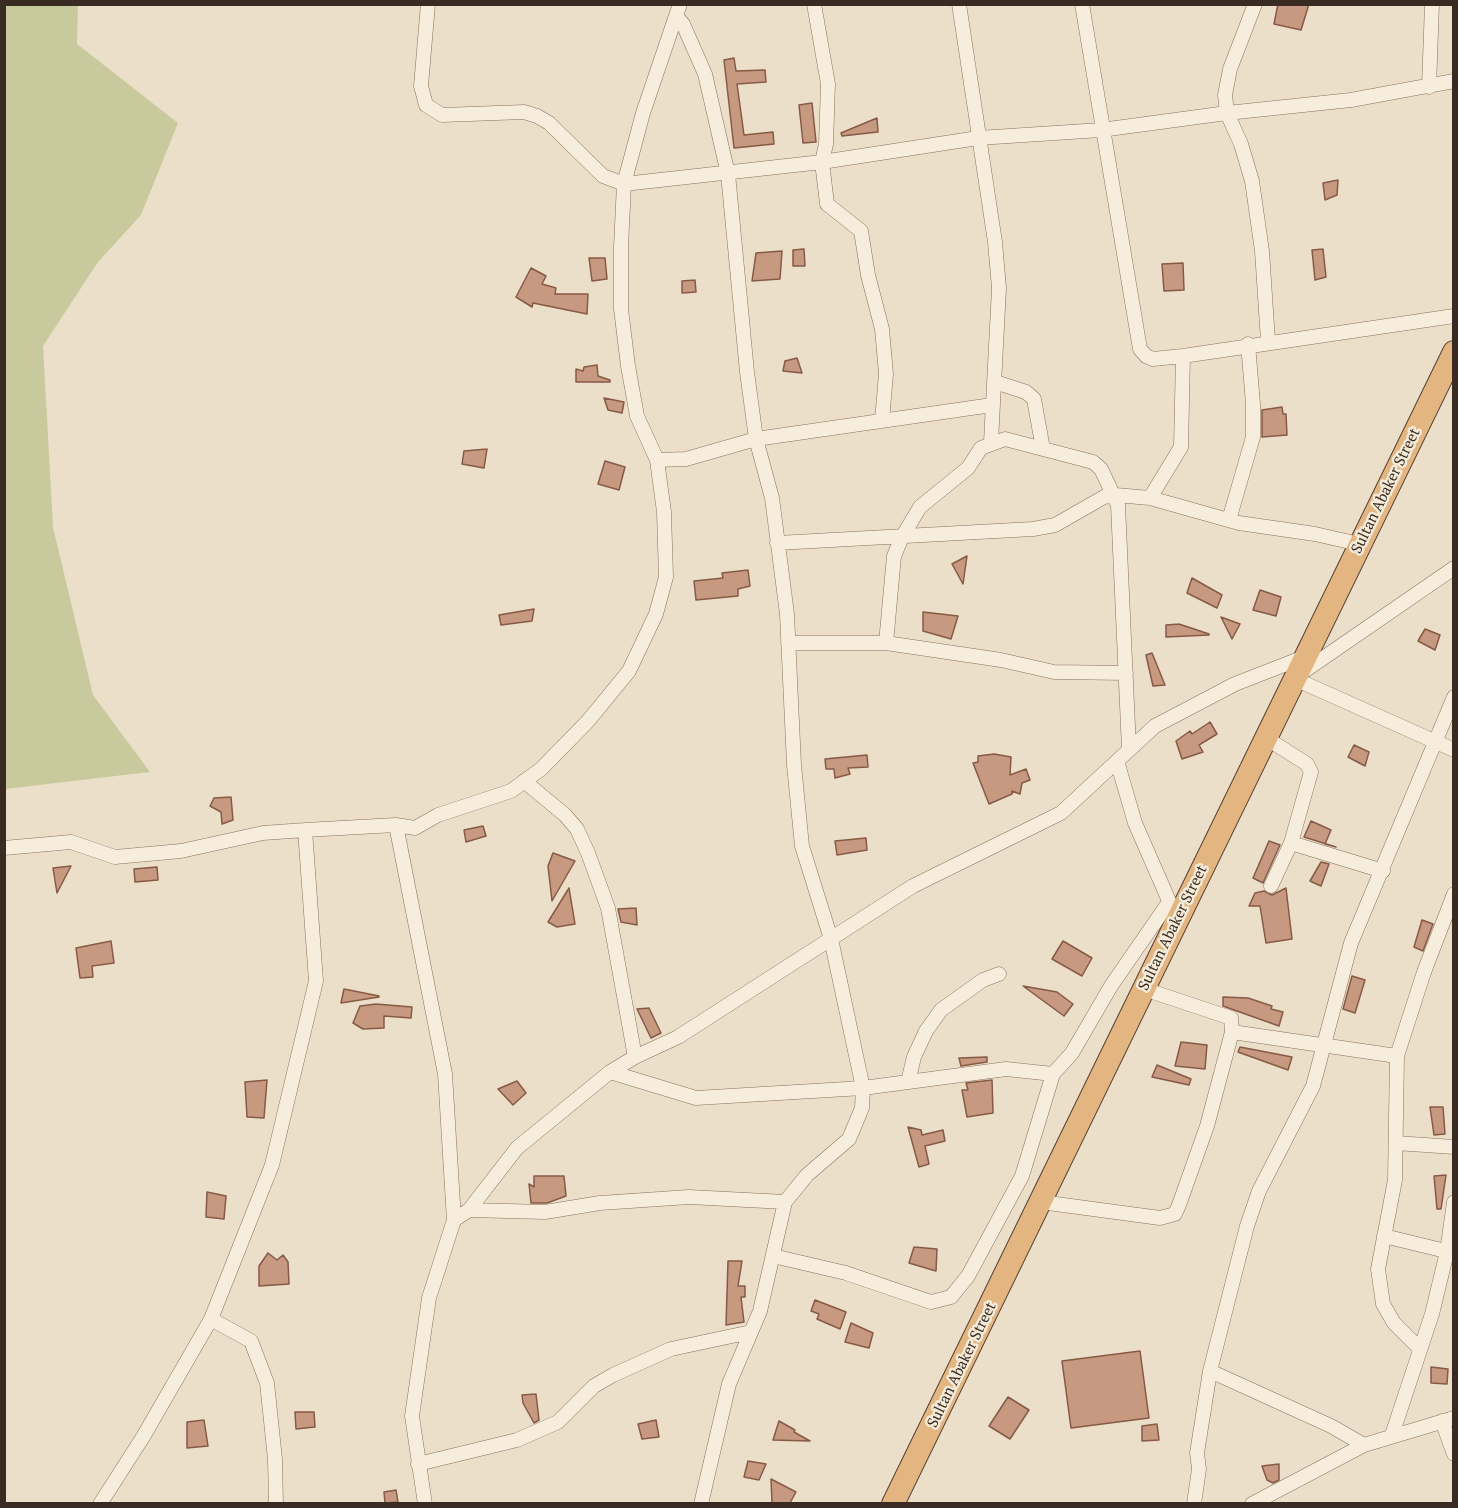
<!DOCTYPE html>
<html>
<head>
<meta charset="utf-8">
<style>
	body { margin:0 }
	#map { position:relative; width:1458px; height:1508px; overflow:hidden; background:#ecdfc9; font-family:"PT Serif",serif }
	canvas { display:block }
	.frame { position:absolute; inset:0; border:6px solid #392b21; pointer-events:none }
</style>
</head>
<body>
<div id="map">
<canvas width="1458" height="1508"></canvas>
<div class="frame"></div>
</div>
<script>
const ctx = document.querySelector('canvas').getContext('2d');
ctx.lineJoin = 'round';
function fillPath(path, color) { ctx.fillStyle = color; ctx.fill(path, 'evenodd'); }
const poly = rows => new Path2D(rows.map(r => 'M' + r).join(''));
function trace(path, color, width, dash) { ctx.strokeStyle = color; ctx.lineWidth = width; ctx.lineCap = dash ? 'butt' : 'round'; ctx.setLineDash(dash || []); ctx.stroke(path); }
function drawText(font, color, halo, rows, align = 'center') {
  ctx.font = font + ' "PT Serif",serif'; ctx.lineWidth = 5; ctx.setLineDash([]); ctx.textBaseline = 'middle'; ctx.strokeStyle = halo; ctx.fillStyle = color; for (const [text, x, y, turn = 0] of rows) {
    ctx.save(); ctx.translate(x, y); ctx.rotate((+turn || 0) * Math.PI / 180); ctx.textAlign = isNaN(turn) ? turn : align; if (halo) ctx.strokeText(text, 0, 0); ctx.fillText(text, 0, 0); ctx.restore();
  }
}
fillPath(poly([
	[4,5,78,5,77,44,178,123,141,215,98,262,43,346,53,527,93,695,150,772,5,789]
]), '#c8ca9d');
const building = poly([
	[1278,4,1309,4,1301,30,1274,24,1278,4],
	[734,58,736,71,765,70,766,82,737,84,744,135,773,132,774,144,734,148,724,60,734,58],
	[812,103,816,142,803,143,799,105,812,103],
	[877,118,878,132,842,136,841,133,877,118],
	[1338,180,1337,195,1325,200,1323,183,1338,180],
	[804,249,805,266,793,266,793,250,804,249],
	[1323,249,1326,277,1315,280,1312,250,1323,249],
	[782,251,780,279,752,281,756,253,782,251],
	[589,258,605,258,607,279,592,281,589,258],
	[1183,263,1184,290,1164,291,1162,264,1183,263],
	[531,268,546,276,542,284,556,288,555,294,588,294,587,314,533,303,532,307,516,297,531,268],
	[695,280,696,292,682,293,682,281,695,280],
	[797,358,802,373,783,371,785,361,797,358],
	[597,365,598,376,610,380,610,382,576,382,576,369,583,371,584,367,597,365],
	[604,398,624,402,622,413,608,410,604,398],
	[1282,407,1283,414,1286,414,1287,435,1262,437,1262,410,1282,407],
	[487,449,484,468,462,464,464,451,487,449],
	[605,461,625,467,619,490,598,484,605,461],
	[967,556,963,584,952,564,967,556],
	[748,570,750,586,738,589,738,596,696,600,694,581,723,578,722,573,748,570],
	[1192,578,1222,595,1217,608,1187,593,1192,578],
	[1260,590,1281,597,1276,616,1253,610,1260,590],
	[534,609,532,621,501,625,499,615,534,609],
	[923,612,958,616,951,639,923,631,923,612],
	[1221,617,1240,624,1232,639,1221,617],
	[1179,624,1209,634,1209,635,1166,637,1166,625,1179,624],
	[1425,629,1440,635,1435,650,1418,641,1425,629],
	[1152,653,1165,685,1153,686,1146,655,1152,653],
	[1210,722,1217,734,1199,745,1203,752,1182,759,1176,741,1190,731,1192,734,1210,722],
	[1354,745,1369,752,1365,766,1348,757,1354,745],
	[994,754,1011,757,1010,775,1026,769,1030,780,1022,783,1020,794,1012,791,1012,794,989,804,973,763,978,762,978,756,994,754],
	[867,755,868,767,848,768,850,774,835,778,834,769,826,769,825,759,867,755],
	[231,797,233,820,222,824,221,812,210,806,214,798,231,797],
	[1311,821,1331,830,1325,844,1336,847,1304,837,1311,821],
	[483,826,486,836,466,842,464,830,483,826],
	[866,838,867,850,837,855,835,841,866,838],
	[1269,841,1280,845,1263,883,1253,878,1269,841],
	[553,853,575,861,552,901,548,866,553,853],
	[1321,862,1329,864,1321,886,1310,881,1321,862],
	[71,866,57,893,53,868,71,866],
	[157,867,158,880,135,882,134,869,157,867],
	[569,888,575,924,557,927,548,922,569,888],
	[1286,888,1292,939,1266,943,1260,906,1249,906,1255,893,1264,891,1272,895,1286,888],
	[636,908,637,925,621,922,618,909,636,908],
	[1422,920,1433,924,1423,951,1414,947,1422,920],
	[111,941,114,963,92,966,93,977,80,978,76,948,111,941],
	[1063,941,1092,958,1082,976,1052,959,1063,941],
	[1352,976,1365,980,1355,1013,1343,1009,1352,976],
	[1023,986,1057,992,1073,1004,1064,1016,1023,986],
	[344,989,379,996,379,997,341,1003,344,989],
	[1223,997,1248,998,1272,1006,1271,1009,1283,1012,1279,1026,1223,1006,1223,997],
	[376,1004,412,1007,411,1018,384,1016,384,1028,363,1029,353,1023,360,1006,376,1004],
	[649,1008,661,1033,651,1038,637,1009,649,1008],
	[1181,1042,1207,1045,1205,1069,1175,1066,1181,1042],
	[1240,1047,1292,1057,1288,1070,1238,1052,1240,1047],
	[987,1057,987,1062,961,1066,959,1058,987,1057],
	[1157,1065,1191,1079,1189,1085,1152,1077,1157,1065],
	[267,1080,264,1118,247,1117,245,1082,267,1080],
	[992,1080,993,1113,967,1117,962,1090,968,1090,966,1083,992,1080],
	[517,1081,526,1093,513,1105,498,1089,517,1081],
	[1430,1107,1443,1107,1445,1134,1434,1135,1430,1107],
	[908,1127,921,1130,922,1135,943,1130,945,1141,925,1146,929,1164,919,1167,908,1127],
	[1446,1175,1441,1209,1437,1209,1434,1176,1446,1175],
	[534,1176,564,1176,566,1196,547,1203,531,1203,529,1184,534,1187,534,1176],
	[207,1192,226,1196,224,1219,206,1217,207,1192],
	[914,1247,937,1249,936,1271,909,1263,914,1247],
	[268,1253,277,1260,283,1255,288,1262,289,1284,259,1286,259,1266,268,1253],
	[728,1261,742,1261,738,1286,745,1286,745,1297,741,1297,744,1322,726,1325,728,1261],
	[815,1300,846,1312,840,1329,817,1319,819,1314,811,1311,815,1300],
	[851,1323,873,1333,869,1348,845,1342,851,1323],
	[1140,1351,1149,1418,1071,1428,1062,1361,1140,1351],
	[1431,1367,1448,1369,1447,1384,1431,1383,1431,1367],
	[536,1394,539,1420,534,1423,523,1403,522,1395,536,1394],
	[1008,1397,1029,1410,1010,1439,989,1426,1008,1397],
	[295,1412,314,1412,315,1427,296,1429,295,1412],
	[204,1420,208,1446,187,1448,187,1422,204,1420],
	[656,1420,659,1437,642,1439,638,1424,656,1420],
	[779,1421,795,1430,794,1432,810,1441,773,1440,779,1421],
	[1157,1424,1159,1440,1142,1441,1142,1426,1157,1424],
	[748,1461,766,1464,759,1480,744,1477,748,1461],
	[1279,1464,1279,1480,1273,1483,1267,1480,1262,1466,1279,1464],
	[771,1479,796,1492,790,1503,772,1503,771,1479],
	[396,1490,398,1502,385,1503,384,1492,396,1490]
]);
fillPath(building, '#c89981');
trace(building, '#865a45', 1.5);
const minor = poly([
	[428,4,421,86,426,105,442,115,524,112,537,116,549,123,603,176,624,184,822,162,978,138,1101,130,1227,113,1351,100,1454,81],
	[814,4,828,84,826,144,822,162,827,204,861,231,868,275,882,329,886,374,882,420],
	[959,4,995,242,999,288,991,442],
	[1082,4,1140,349,1146,356,1153,359,1183,356,1454,316],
	[1255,4,1230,69,1225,95,1227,113,1241,144,1252,181,1262,251,1268,341],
	[676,16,683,24,705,74,728,174,747,372,756,439,772,498,787,614,794,765,802,846,831,939,863,1088,862,1108,849,1139,807,1175,785,1202,760,1311,729,1384,701,1504],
	[1429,87,1432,4],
	[995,382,1026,392,1034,399,1043,449],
	[657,460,686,459,756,439,992,405],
	[1150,498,1181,447,1183,356],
	[1229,520,1253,437,1253,404,1248,344],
	[777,543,1033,529,1055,525,1104,497,1116,495,1150,498,1239,523,1315,534,1359,544],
	[788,643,886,643,1001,660,1054,672,1126,673],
	[886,643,894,556,902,537,920,507,968,468,981,448,1005,439,1093,462,1101,469,1118,505,1129,749],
	[1300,674,1454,568],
	[1295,679,1454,750],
	[1266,738,1307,764,1311,772,1291,843,1271,886],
	[1117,761,1135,823,1173,910],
	[524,781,565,815,577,829,588,853,608,908,635,1057],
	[396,825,445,1074,454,1220],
	[1291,843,1383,871],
	[4,848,71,842,115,857,181,851,263,833,305,830],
	[1232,1032,1397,1056],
	[610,1072,696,1098,863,1088,1006,1069,1053,1074],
	[908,1082,914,1057,926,1031,941,1010,983,980,999,974],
	[1396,1143,1454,1147],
	[1041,1202,1160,1218,1175,1214,1179,1205,1207,1126,1232,1032,1231,1018,1144,989],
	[469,1210,545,1212,600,1203,689,1197,785,1202],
	[1384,1236,1454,1253],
	[773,1256,846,1273,931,1302,951,1297,968,1276,1022,1176,1053,1074,1072,1053,1111,986,1169,902],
	[211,1319,251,1341,267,1383,275,1459,276,1504],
	[1419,1348,1394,1323,1383,1304,1378,1269,1395,1180,1397,1056,1424,972,1454,894],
	[1210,1371,1247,1226,1259,1191,1313,1086,1351,943,1454,697],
	[1442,1421,1454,1454],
	[1392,1435,1432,1314,1447,1252,1454,1202],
	[418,1464,517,1440,558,1422,594,1386,613,1375,671,1349,751,1332],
	[100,1504,143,1437,211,1319,272,1165,316,981,305,830,396,825,415,828,438,815,511,791,541,769,588,721,629,671,656,614,666,577,664,512,657,460,637,416,628,366,621,309,621,247,624,184,643,113,680,4],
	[425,1504,412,1416,429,1298,454,1220,469,1210,517,1148,610,1072,635,1057,678,1037,913,886,1061,813,1155,726,1235,684,1307,656],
	[1194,1504,1199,1469,1197,1453,1210,1371,1331,1426,1364,1445],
	[1252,1504,1364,1445,1454,1418]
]);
const trunk = poly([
	[893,1504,1454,352]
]);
trace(minor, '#88715e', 15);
trace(trunk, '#564032', 24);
trace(minor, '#f7eddc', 14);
trace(trunk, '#e2b581', 22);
drawText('15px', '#392b21', '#f4ead8', [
	["Sultan Abaker Street",1386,491,-64],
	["Sultan Abaker Street",1173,928,-64],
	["Sultan Abaker Street",962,1365,-64]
]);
</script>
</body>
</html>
